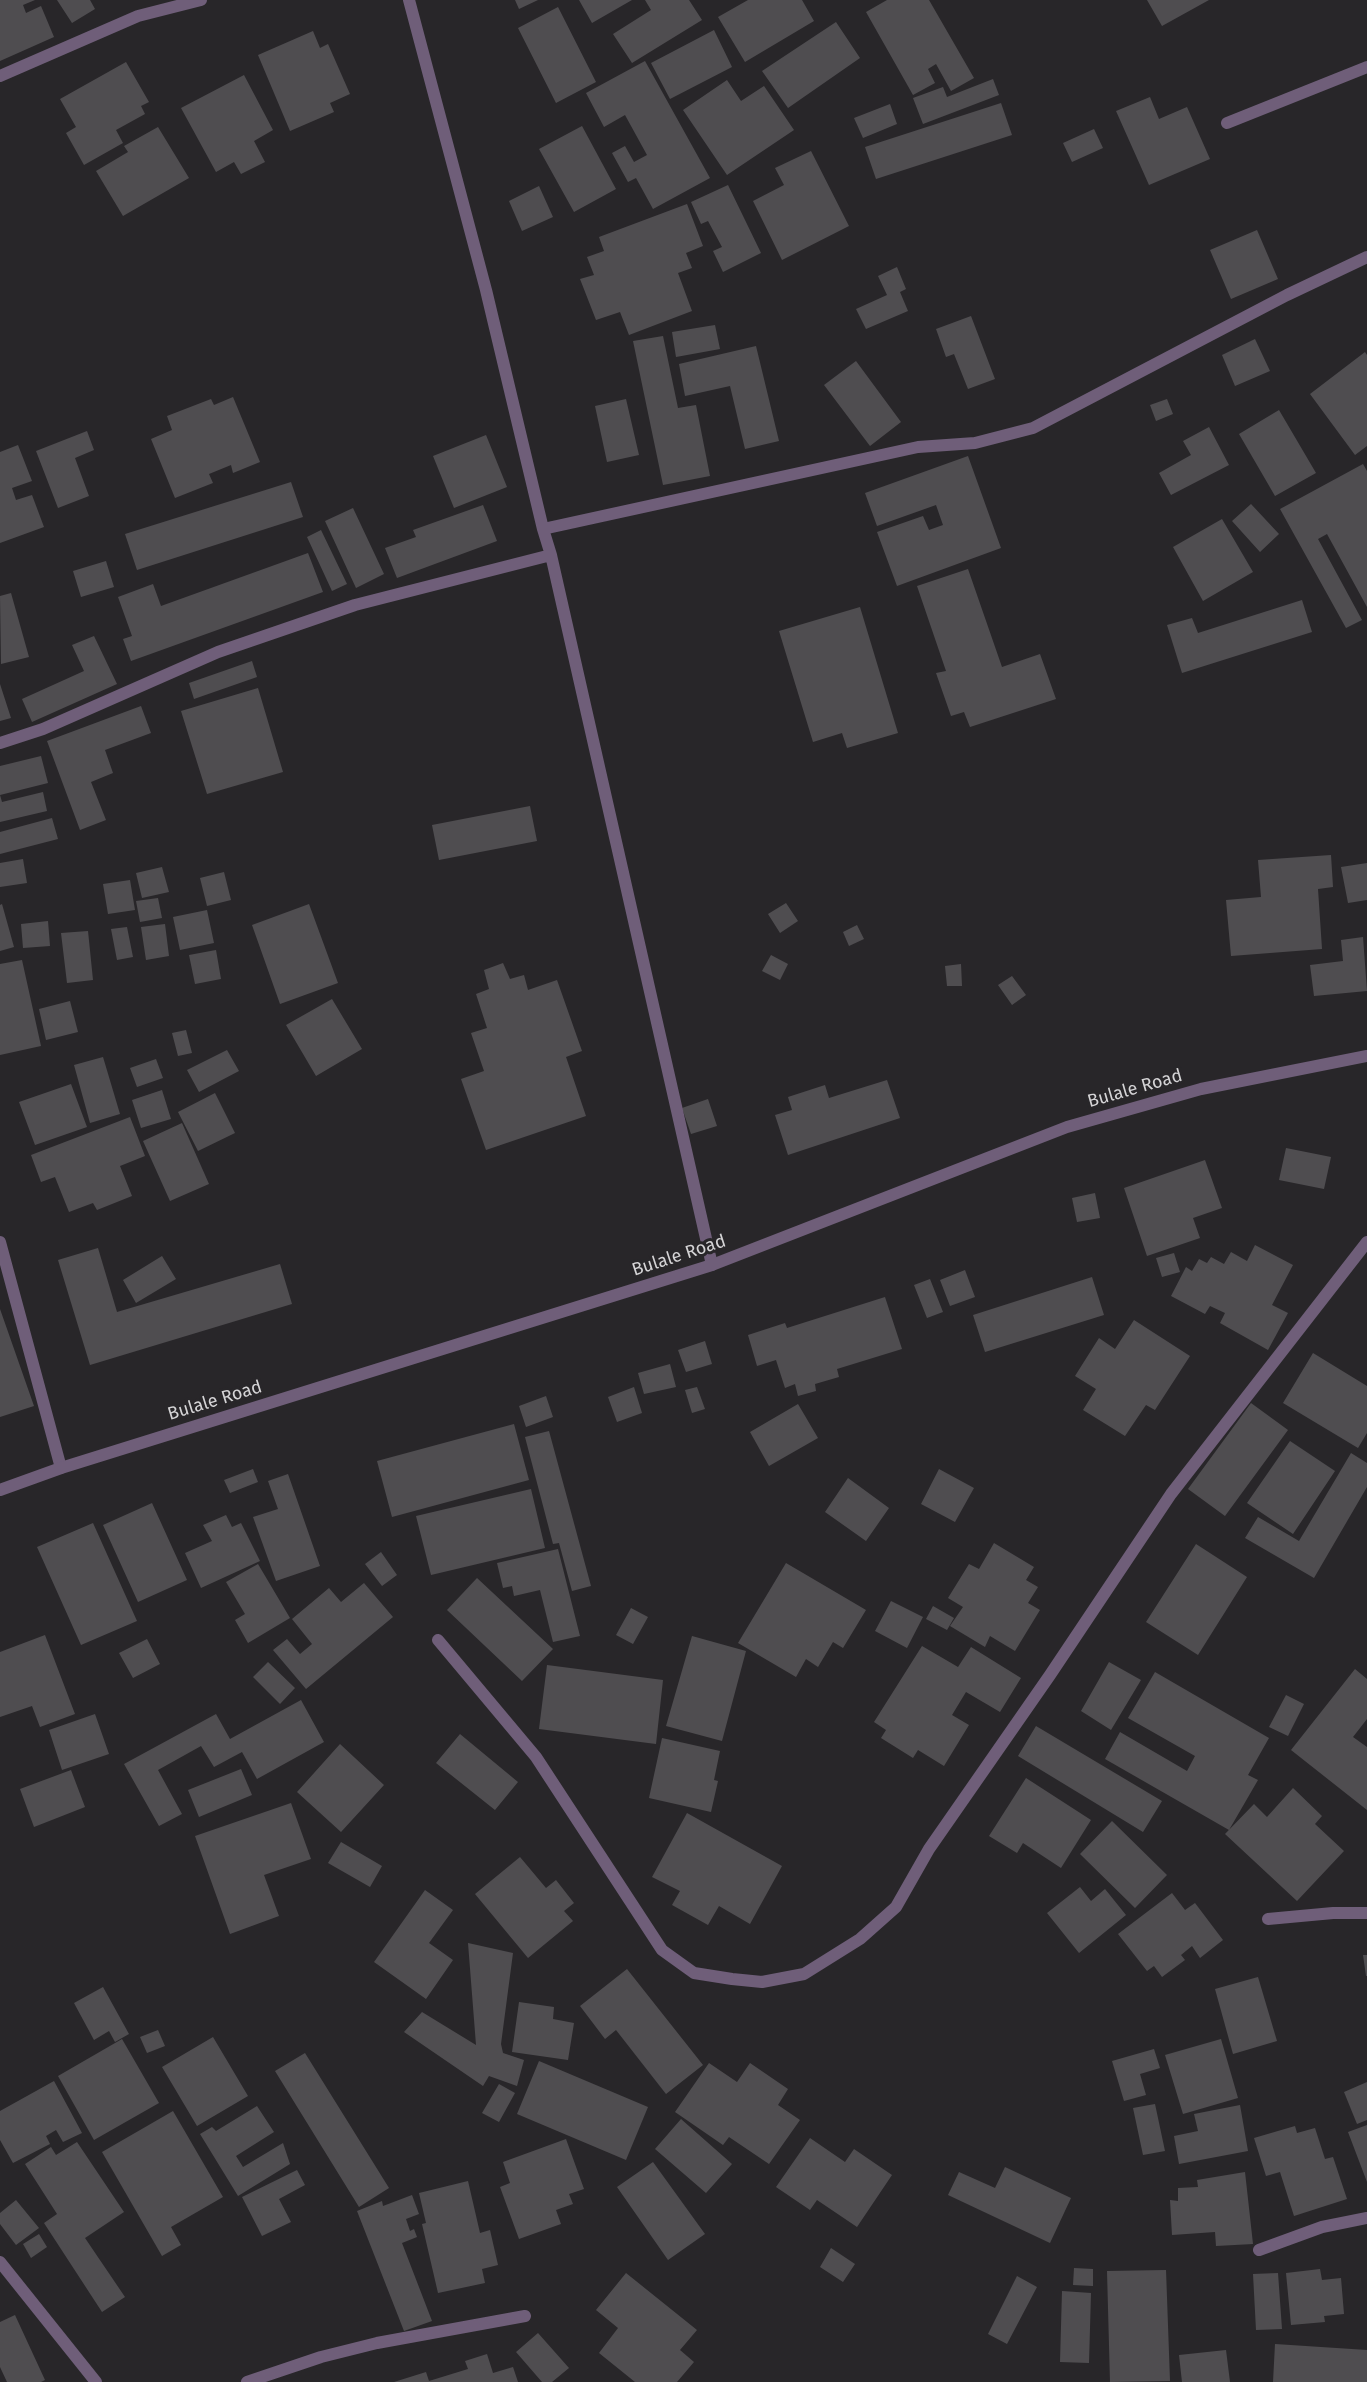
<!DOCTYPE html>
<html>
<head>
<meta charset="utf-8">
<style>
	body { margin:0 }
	canvas { display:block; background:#282629 }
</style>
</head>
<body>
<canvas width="1367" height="2382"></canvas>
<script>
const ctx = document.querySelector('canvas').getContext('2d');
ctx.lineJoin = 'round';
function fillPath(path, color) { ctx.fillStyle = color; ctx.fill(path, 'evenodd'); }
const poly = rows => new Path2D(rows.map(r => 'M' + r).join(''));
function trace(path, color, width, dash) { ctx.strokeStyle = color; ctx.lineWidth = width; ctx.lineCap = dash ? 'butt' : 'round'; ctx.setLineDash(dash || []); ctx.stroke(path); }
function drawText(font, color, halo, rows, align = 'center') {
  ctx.font = font + ' "Fira Sans",sans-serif'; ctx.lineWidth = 6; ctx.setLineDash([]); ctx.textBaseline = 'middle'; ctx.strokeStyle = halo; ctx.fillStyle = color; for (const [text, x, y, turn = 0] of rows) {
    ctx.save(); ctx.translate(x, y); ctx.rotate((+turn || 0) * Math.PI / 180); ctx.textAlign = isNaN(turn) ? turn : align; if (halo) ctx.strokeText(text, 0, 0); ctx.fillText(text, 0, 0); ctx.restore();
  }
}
fillPath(poly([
	[0,0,35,0,23,5,26,13,41,6,54,37,0,61],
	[57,0,90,0,95,9,72,23],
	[515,0,538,0,519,9],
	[579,0,632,0,592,23],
	[645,0,689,0,702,20,632,63,613,34,651,10],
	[748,0,802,0,814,21,745,62,718,17],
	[887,0,929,0,974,78,951,91,936,64,928,69,935,83,913,95,866,12],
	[1147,0,1209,0,1162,26],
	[558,7,596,82,556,103,518,28],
	[836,22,860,58,788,108,762,71],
	[714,30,732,67,670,99,651,63],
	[313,31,320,48,328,44,350,94,330,103,334,112,290,131,258,55],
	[645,61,710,178,653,209,636,178,628,182,612,153,625,146,634,162,647,155,625,115,604,127,586,93],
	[126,62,149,102,141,106,145,114,116,130,123,143,84,165,66,133,76,127,60,99],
	[244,75,273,130,254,141,265,162,241,174,234,162,216,172,181,108],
	[993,79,999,95,923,124,913,98,943,87,947,97],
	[727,80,741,101,764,86,794,130,727,175,683,110],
	[1150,97,1159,119,1187,107,1210,159,1149,185,1116,111],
	[1001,103,1012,135,876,179,865,147],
	[890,104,897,124,863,138,854,118],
	[582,126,616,189,574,212,539,149],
	[158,127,189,178,123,216,96,171,128,152,124,146],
	[1094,129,1103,148,1072,162,1063,143],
	[811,151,849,226,782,260,753,201,784,185,775,168],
	[728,185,761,253,723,272,713,251,722,247,708,221,701,224,691,202],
	[539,186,553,217,522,231,509,201],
	[687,204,703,246,686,253,692,268,678,273,692,311,629,335,620,312,596,320,580,279,594,275,587,257,604,251,599,237],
	[1257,230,1278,279,1231,299,1210,250],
	[897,267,906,289,900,292,908,311,866,329,856,309,887,295,878,276],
	[971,316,995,379,968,389,954,354,946,357,936,329],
	[715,325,720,349,676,357,672,332],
	[663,336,678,408,696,405,710,476,663,485,633,341],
	[1255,339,1270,371,1235,386,1222,355],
	[756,346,779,441,745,449,730,386,685,396,679,364],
	[1365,352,1367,355,1367,446,1355,455,1310,394],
	[856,361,901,422,870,446,824,385],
	[233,397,260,462,233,473,231,465,209,474,213,483,175,498,151,439,172,430,167,416,211,399,214,405],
	[626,399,639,455,607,462,595,406],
	[1167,399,1173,414,1156,421,1150,405],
	[1279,410,1316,473,1275,496,1239,434],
	[1209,427,1229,465,1171,495,1159,473,1191,455,1183,441],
	[87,431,94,450,75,458,89,496,58,508,36,451],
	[486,435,507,487,454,508,433,456],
	[18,445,32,481,12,488,16,500,32,495,44,527,0,543,0,452],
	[968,456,1001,548,897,586,877,532,923,516,929,530,943,525,936,505,877,526,865,493],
	[1363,464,1367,471,1367,607,1327,534,1318,539,1362,620,1346,628,1280,509],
	[291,482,303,517,137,570,125,534],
	[1251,504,1279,534,1260,552,1232,521],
	[483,505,497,541,397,578,385,548,416,537,413,530],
	[353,508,384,574,356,588,325,521],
	[1222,519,1253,572,1203,601,1173,547],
	[321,530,347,584,332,591,307,537],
	[308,553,323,592,131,661,123,639,132,636,118,597,153,584,161,606],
	[106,561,114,587,81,597,73,571],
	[968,569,1002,667,1040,654,1056,699,970,727,964,712,951,716,936,673,946,671,917,586],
	[11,593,29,657,1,664,0,596],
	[1302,600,1312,632,1182,673,1167,625,1192,618,1198,633],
	[860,607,898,733,847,748,842,733,813,742,779,631],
	[94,636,117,684,32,722,22,699,84,671,72,645],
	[252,661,257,677,194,699,189,683],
	[0,684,11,718,0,721],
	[258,688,283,772,207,794,181,711],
	[141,706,151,733,105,750,113,773,91,782,106,820,80,830,47,741],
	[41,756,48,783,0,795,0,766],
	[43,792,47,811,0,822,0,795,2,802],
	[530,806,537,841,439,860,432,825],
	[52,818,58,839,0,854,0,832],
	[1331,855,1333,887,1318,889,1322,949,1231,956,1226,900,1261,897,1258,860],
	[23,859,27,883,0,887,0,863],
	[1367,863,1367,900,1348,903,1341,867],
	[162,867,169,892,142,898,136,873],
	[224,872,231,900,207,906,200,878],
	[130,880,135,910,108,914,103,884],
	[158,898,162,918,140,922,136,901],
	[786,903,798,921,780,933,768,914],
	[2,904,14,947,0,951,0,905],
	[309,904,338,983,280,1004,252,925],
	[207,910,214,943,180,950,173,917],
	[48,921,50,946,23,948,21,924],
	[165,924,169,956,146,960,141,927],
	[857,925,864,939,849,946,843,932],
	[127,927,133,957,117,960,111,929],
	[88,931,93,980,67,983,61,933],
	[1363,937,1367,991,1314,996,1310,965,1343,961,1341,940],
	[216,950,221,979,195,984,189,955],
	[771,955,788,964,780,980,762,971],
	[22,960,41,1046,0,1055,0,964],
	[503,963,510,979,524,975,528,990,557,980,582,1051,566,1057,586,1116,486,1150,461,1079,484,1071,471,1033,487,1028,476,994,489,989,484,970],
	[961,964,962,986,947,986,945,966],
	[1012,976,1026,995,1012,1005,998,985],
	[332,999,362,1049,316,1076,286,1025],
	[70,1001,78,1032,46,1040,39,1009],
	[186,1030,192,1053,178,1056,172,1033],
	[227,1050,239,1071,199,1092,187,1070],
	[103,1057,120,1114,90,1123,74,1065],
	[156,1059,163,1078,137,1087,130,1068],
	[887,1080,900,1118,788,1155,775,1115,792,1110,788,1097,825,1085,829,1098],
	[71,1084,87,1127,35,1145,19,1102],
	[162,1090,171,1119,141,1128,132,1100],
	[215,1093,235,1133,198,1151,178,1112],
	[708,1099,717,1126,691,1134,682,1108],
	[130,1117,145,1156,120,1166,132,1196,97,1210,93,1203,69,1212,55,1177,41,1182,31,1155],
	[182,1123,209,1184,170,1201,143,1141],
	[1286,1148,1331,1157,1324,1189,1279,1180],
	[1205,1160,1222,1208,1193,1218,1200,1238,1147,1256,1124,1188],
	[1095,1193,1100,1218,1077,1222,1072,1198],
	[1255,1245,1293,1265,1272,1305,1288,1313,1268,1350,1220,1323,1225,1313,1210,1306,1205,1314,1171,1296,1186,1267,1192,1271,1199,1259,1207,1263,1211,1257,1224,1264,1231,1252,1247,1261],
	[98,1248,117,1312,280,1264,292,1304,90,1365,58,1260],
	[1174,1253,1180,1272,1162,1277,1156,1258],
	[162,1256,176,1279,136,1303,123,1280],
	[965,1270,975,1297,950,1306,940,1280],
	[1092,1277,1104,1315,985,1352,973,1315],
	[930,1279,943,1312,927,1318,914,1285],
	[885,1297,902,1349,837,1369,839,1377,815,1384,816,1391,798,1396,795,1384,785,1388,776,1360,757,1366,748,1335,785,1323,787,1328],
	[0,1309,34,1406,0,1417],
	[1134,1320,1190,1356,1155,1410,1146,1405,1125,1436,1083,1410,1096,1389,1075,1376,1099,1338,1115,1349],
	[705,1341,712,1364,686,1372,678,1350],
	[1313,1353,1367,1386,1367,1433,1358,1448,1283,1403],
	[670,1364,676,1387,644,1394,638,1373],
	[634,1387,642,1413,617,1422,608,1397],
	[697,1387,705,1409,692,1413,685,1390],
	[546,1396,553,1417,526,1427,519,1406],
	[1251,1403,1288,1430,1225,1516,1188,1489],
	[798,1404,818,1438,769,1466,750,1432],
	[514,1424,529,1480,392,1517,377,1461],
	[549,1431,591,1586,572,1591,559,1543,553,1544,525,1437],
	[1290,1441,1335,1471,1293,1534,1247,1503],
	[1351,1453,1367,1463,1367,1487,1314,1578,1245,1538,1258,1517,1299,1541],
	[253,1469,258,1482,230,1493,224,1480],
	[939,1469,974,1488,955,1522,921,1504],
	[288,1474,320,1566,276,1581,253,1517,278,1509,268,1481],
	[848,1478,889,1508,866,1541,825,1512],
	[531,1489,545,1548,431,1575,416,1516],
	[152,1503,187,1580,138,1602,103,1525],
	[226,1515,232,1527,241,1523,260,1561,201,1588,185,1553,212,1541,203,1525],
	[93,1523,137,1621,81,1645,37,1547],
	[994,1543,1034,1567,1026,1580,1038,1587,1028,1603,1040,1610,1015,1651,990,1636,985,1647,950,1626,963,1607,948,1598,969,1564,979,1569],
	[1196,1544,1247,1577,1198,1655,1146,1622],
	[558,1549,580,1636,553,1642,540,1590,514,1596,512,1586,503,1588,497,1563],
	[381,1552,397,1575,382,1586,365,1564],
	[786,1563,866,1610,843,1648,833,1642,818,1667,806,1659,796,1677,738,1643],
	[258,1564,290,1618,248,1643,235,1620,245,1614,226,1582],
	[477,1578,553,1649,522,1681,447,1610],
	[364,1583,393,1617,306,1689,273,1650,287,1639,300,1654,312,1644,292,1619,329,1588,341,1602],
	[891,1601,923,1617,907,1648,875,1631],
	[933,1606,954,1618,947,1630,926,1619],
	[631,1608,648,1617,633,1644,616,1635],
	[45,1635,75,1714,40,1727,32,1706,0,1717,0,1652],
	[692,1636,746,1651,722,1741,666,1726],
	[147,1639,160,1664,133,1678,119,1653],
	[922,1646,958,1667,971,1647,1021,1678,1000,1712,966,1692,952,1715,969,1725,944,1766,918,1750,913,1758,881,1738,886,1730,874,1722],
	[268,1662,295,1688,280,1704,253,1677],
	[1109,1662,1141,1680,1111,1730,1081,1711],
	[547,1665,663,1680,656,1744,539,1729],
	[1355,1669,1367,1679,1367,1719,1353,1737,1367,1747,1367,1810,1291,1750],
	[1155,1672,1269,1738,1248,1775,1258,1780,1229,1830,1105,1759,1120,1732,1187,1771,1195,1756,1128,1718],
	[1286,1695,1304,1704,1288,1736,1269,1727],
	[301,1700,324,1742,257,1779,242,1752,214,1767,201,1746,158,1770,182,1814,159,1826,124,1764,216,1714,230,1739],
	[95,1714,109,1754,62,1770,49,1730],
	[1036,1726,1162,1801,1143,1832,1018,1756],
	[460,1734,518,1782,495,1810,436,1763],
	[662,1738,720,1751,714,1780,718,1781,711,1812,649,1798],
	[340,1744,384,1785,341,1832,297,1792],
	[241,1769,252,1795,199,1817,188,1790],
	[71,1770,85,1807,34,1827,20,1789],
	[1026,1778,1091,1820,1061,1868,1023,1843,1017,1853,989,1836],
	[1293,1788,1322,1816,1315,1824,1344,1851,1297,1901,1225,1834,1254,1804,1267,1817],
	[291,1803,311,1859,264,1875,279,1916,230,1934,195,1836],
	[687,1813,782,1866,750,1924,719,1906,708,1925,672,1905,680,1891,652,1877],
	[1112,1821,1167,1875,1135,1908,1080,1854],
	[341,1842,382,1866,370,1887,328,1863],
	[520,1857,546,1888,556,1880,574,1903,564,1911,573,1921,528,1958,475,1894],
	[1080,1887,1091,1901,1105,1889,1126,1915,1079,1953,1047,1913],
	[425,1890,453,1910,429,1943,453,1960,426,1999,374,1962],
	[1172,1893,1185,1910,1195,1903,1223,1940,1200,1958,1192,1946,1181,1955,1185,1960,1162,1977,1154,1966,1147,1971,1118,1934],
	[468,1943,513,1953,501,2044,503,2053,524,2060,517,2086,489,2076,483,2086,404,2032,422,2012,476,2045],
	[1363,1955,1367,1955,1367,1976,1366,1976],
	[627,1969,703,2065,666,2094,616,2030,605,2039,580,2006],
	[1258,1977,1277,2041,1233,2054,1215,1989],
	[103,1987,129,2034,115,2042,109,2031,94,2040,74,2003],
	[519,2002,554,2007,553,2019,574,2023,568,2060,512,2052],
	[158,2030,165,2046,147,2053,140,2037],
	[213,2037,248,2096,197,2126,162,2067],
	[122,2039,159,2103,94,2140,58,2076],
	[1221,2039,1238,2098,1183,2114,1165,2055],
	[1154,2049,1160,2068,1140,2074,1146,2095,1124,2101,1112,2061],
	[305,2053,389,2188,359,2207,275,2071],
	[539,2061,648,2107,626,2160,517,2114],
	[709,2063,737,2082,750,2063,788,2089,778,2105,800,2120,769,2164,729,2137,723,2145,675,2112],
	[54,2081,82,2133,63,2142,56,2130,46,2136,50,2144,13,2163,0,2140,0,2111],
	[1367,2082,1367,2120,1357,2124,1344,2092],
	[499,2084,515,2093,499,2122,482,2113],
	[1155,2104,1165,2151,1143,2155,1133,2108],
	[1240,2105,1248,2151,1179,2164,1174,2136,1198,2131,1194,2114],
	[257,2106,274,2132,236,2156,243,2167,283,2143,290,2164,238,2196,200,2134,212,2127,216,2131],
	[173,2111,223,2197,171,2227,181,2245,162,2256,102,2152],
	[681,2119,732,2164,706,2193,655,2149],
	[1367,2125,1367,2182,1348,2132],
	[1295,2126,1297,2133,1315,2128,1325,2159,1333,2157,1347,2199,1294,2216,1280,2172,1266,2176,1254,2138],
	[810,2138,845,2162,854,2149,892,2175,857,2227,817,2200,810,2210,776,2187],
	[566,2139,584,2189,569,2194,573,2204,556,2210,561,2224,519,2239,500,2187,510,2183,503,2162],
	[77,2142,124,2212,85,2238,125,2297,102,2312,44,2223,57,2214,25,2164,51,2147,56,2155],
	[653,2162,705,2234,668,2260,617,2187],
	[1005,2167,1071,2198,1050,2243,948,2195,959,2172,995,2188],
	[297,2170,305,2185,279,2199,291,2222,262,2236,242,2197],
	[1245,2172,1253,2244,1216,2246,1215,2232,1172,2235,1170,2200,1178,2201,1178,2188,1198,2187,1197,2180],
	[468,2181,480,2233,490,2230,498,2265,482,2269,485,2283,438,2293,422,2224,426,2223,419,2193],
	[412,2195,419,2214,406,2219,410,2231,414,2229,417,2237,402,2243,432,2321,404,2331,357,2211,382,2201,383,2206],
	[16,2200,39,2228,16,2245,0,2224,0,2213],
	[39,2234,47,2247,31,2258,23,2244],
	[831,2248,855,2264,843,2282,820,2267],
	[1074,2268,1093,2269,1093,2286,1073,2285],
	[1320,2269,1322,2280,1341,2278,1344,2314,1324,2316,1325,2322,1291,2325,1286,2273],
	[1166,2270,1170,2381,1110,2382,1107,2271],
	[626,2273,697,2330,680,2350,694,2362,677,2382,635,2382,599,2353,618,2328,596,2310],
	[1278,2273,1282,2329,1256,2330,1253,2274],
	[1017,2276,1037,2287,1007,2344,988,2334],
	[1062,2291,1091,2293,1089,2363,1060,2362],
	[15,2315,45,2380,41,2382,7,2382,0,2367,0,2322],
	[538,2333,569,2368,552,2382,542,2382,516,2352],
	[1275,2344,1367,2350,1367,2382,1273,2382],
	[1226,2350,1230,2382,1182,2382,1179,2355],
	[487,2354,493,2373,513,2367,518,2382,394,2382,426,2372,429,2381,468,2369,465,2361]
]), '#4f4d50');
trace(poly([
	[409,0,486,290,543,529,551,555,712,1265],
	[0,76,138,16,201,0],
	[1227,123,1367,67],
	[543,529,918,447,975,443,1033,428,1287,295,1367,257],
	[0,743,43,729,218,652,355,605,551,555],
	[0,1242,61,1468],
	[438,1640,536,1757,662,1950,694,1973,732,1979,762,1982,804,1974,860,1939,896,1907,929,1849,1050,1675,1171,1494,1367,1242],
	[1268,1919,1333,1913,1367,1913],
	[1259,2250,1322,2227,1367,2218],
	[0,2262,96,2382],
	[247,2382,321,2357,377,2343,525,2316]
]), '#6f5e79', 12);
trace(poly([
	[0,1490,61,1468,712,1265,1067,1127,1201,1089,1367,1056]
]), '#6f5e79', 12);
drawText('18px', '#d5d4d6', '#282629', [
	["Bulale Road",1135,1089,-16],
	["Bulale Road",679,1256,-18],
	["Bulale Road",215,1401,-17]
]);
</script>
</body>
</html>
